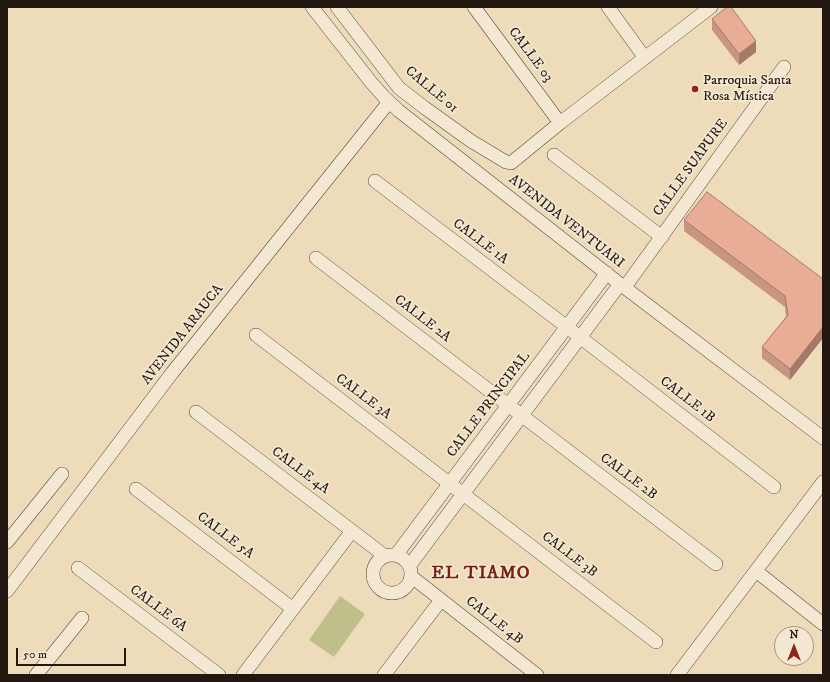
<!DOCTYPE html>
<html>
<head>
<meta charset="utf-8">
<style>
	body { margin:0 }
	#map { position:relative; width:830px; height:682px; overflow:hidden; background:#eedbba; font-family:"IM FELL DW Pica",serif }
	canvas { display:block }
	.frame { position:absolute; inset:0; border:8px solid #221811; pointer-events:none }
	.north { position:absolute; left:774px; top:626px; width:40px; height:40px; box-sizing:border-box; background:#f4e8d2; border:1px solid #a09585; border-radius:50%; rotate:0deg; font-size:11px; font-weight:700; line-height:16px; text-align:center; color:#221811 }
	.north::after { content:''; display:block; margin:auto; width:14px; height:18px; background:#8f2418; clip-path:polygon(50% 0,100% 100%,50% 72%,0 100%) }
	.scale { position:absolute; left:16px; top:648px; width:110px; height:18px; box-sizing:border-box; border:2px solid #221811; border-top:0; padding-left:5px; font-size:12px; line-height:14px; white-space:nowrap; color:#221811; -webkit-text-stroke:3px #f4e8d2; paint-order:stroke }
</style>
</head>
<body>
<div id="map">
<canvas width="830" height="682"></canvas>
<div class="frame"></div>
<div class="north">N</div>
<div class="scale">50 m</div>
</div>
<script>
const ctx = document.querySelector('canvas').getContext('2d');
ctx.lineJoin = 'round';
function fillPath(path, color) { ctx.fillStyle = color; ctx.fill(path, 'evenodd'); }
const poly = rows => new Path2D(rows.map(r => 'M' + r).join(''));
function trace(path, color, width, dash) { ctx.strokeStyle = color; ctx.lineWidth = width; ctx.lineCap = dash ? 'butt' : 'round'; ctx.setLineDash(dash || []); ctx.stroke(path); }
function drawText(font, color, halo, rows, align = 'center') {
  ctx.font = font + ' "IM FELL DW Pica",serif'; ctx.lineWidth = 3.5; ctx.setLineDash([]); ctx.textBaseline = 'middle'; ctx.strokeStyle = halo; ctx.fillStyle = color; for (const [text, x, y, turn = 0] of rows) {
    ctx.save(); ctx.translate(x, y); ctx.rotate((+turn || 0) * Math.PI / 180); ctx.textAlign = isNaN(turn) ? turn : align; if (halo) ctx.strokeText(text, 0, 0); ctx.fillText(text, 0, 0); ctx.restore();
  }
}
fillPath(poly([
	[340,596,365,614,334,657,309,640]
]), '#c0be8a');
const street = poly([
	[312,7,370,81,384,97,399,111,620,284,823,438],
	[337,7,399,88,425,108,471,141,506,162,511,163,560,123,711,7],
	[474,7,560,123],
	[608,7,645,58],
	[554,155,662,237],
	[375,181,567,327,774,487],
	[316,258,716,564],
	[625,287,784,67],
	[256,335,656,642],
	[196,412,385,556],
	[136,489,293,609],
	[7,542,62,474],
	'373 574a19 19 0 1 1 38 0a19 19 0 1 1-38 0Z',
	[396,555,607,273],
	[410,565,620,284],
	[78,568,219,675],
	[756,571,823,624],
	[412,577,537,675],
	[7,591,172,373,389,102],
	[36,675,82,618],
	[243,675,352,531],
	[384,675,441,600],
	[677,675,823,482]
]);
trace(street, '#55493b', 14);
trace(street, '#f4e8d2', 13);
fillPath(poly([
	[712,19,756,52,739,65,712,30],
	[684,220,823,279,823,338,790,380,762,358,762,347,786,317,785,307,684,231]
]), '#c89581');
fillPath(poly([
	[756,41,756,52,739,65,739,54],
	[823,327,823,338,790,380,790,369]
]), '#a37969');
const building = poly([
	[727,7,731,7,756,41,739,54,712,19,727,7],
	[707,192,823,279,823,327,790,369,762,347,788,315,785,296,684,220,707,192]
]);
fillPath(building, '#e9ad96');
trace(building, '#a37969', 1);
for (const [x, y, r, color] of [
	[695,89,4,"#8f2418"]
]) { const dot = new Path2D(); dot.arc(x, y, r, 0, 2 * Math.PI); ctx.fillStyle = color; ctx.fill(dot); trace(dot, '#f4e8d2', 1.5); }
drawText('14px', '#221811', '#f4e8d2', [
	["CALLE 03",530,55,53],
	["CALLE 01",431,90,40],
	["CALLE SUAPURE",691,168,-54],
	["AVENIDA VENTUARI",566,222,38],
	["CALLE 1A",480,242,37],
	["CALLE 2A",422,319,38],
	["AVENIDA ARAUCA",183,335,-52],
	["CALLE 3A",363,397,37],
	["CALLE 1B",687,400,38],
	["CALLE PRINCIPAL",489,405,-53],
	["CALLE 4A",300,471,37],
	["CALLE 2B",628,477,37],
	["CALLE 5A",225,536,37],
	["CALLE 3B",569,555,37],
	["CALLE 6A",158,609,37],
	["CALLE 4B",494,621,38]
]);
drawText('14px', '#221811', '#f4e8d2', [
	["Parroquia Santa",703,81],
	["Rosa Mística",703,97]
], 'left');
ctx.letterSpacing = '1px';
drawText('bold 18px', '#7a1f14', '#f4e8d2', [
	["EL TIAMO",481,574]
]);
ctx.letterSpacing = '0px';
</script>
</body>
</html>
